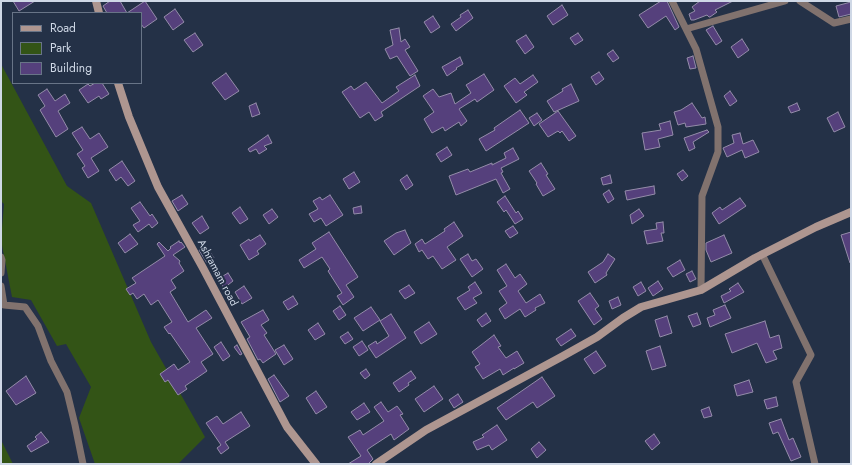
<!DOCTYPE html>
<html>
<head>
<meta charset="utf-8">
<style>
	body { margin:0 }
	#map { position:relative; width:852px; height:465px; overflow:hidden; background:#243147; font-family:Jost,sans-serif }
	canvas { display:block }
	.frame { position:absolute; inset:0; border:2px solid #cfd8e6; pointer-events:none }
	.legend { position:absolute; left:12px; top:12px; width:130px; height:72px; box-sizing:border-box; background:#243147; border:1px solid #687487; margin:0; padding:5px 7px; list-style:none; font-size:12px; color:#cfd8e6 }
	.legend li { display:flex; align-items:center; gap:8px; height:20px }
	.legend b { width:20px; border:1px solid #687487 }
</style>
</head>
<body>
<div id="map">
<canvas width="852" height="465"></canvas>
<div class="frame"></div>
<ul class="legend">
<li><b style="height:5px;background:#ae9690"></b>Road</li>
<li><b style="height:11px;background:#335416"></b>Park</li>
<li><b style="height:11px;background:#55407c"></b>Building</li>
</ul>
</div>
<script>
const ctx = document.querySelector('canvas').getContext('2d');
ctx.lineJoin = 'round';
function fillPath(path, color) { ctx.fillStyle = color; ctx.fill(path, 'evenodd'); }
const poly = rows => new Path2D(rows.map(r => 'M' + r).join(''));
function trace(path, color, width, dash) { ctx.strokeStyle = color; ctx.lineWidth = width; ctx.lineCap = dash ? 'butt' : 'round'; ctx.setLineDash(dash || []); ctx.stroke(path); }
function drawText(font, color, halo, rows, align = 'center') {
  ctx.font = font + ' Jost,sans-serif'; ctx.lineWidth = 4; ctx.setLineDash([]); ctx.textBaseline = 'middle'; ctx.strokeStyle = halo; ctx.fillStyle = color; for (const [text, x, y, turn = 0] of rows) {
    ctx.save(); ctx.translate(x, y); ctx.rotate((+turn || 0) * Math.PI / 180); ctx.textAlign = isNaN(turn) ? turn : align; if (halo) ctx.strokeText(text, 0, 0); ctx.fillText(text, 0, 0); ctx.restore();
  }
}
fillPath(poly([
	[1,64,67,186,91,203,151,342,205,437,178,464,95,464,79,418,91,387,66,344,57,346,31,300,12,297,1,240,4,204,1,201],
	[1,440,13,464,1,464]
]), '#335416');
const building = poly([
	[13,1,35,1,19,11,13,1],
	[110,1,120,1,127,13,145,1,157,19,144,28,141,24,141,13,107,13,103,6,110,1],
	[661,1,667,1,679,27,675,30,666,16,648,28,639,15,661,1],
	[700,1,733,1,715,10,717,12,710,17,709,17,707,15,694,20,691,20,689,14,695,11,692,7,700,1],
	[851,2,851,14,839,17,836,6,851,2],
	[562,5,568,15,553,25,547,16,562,5],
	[175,9,184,22,173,30,164,17,175,9],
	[468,10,473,18,456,31,451,24,461,17,460,15,468,10],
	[433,16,440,27,431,33,424,22,433,16],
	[713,26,722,41,716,45,706,30,713,26],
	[399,28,401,42,405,39,410,47,405,50,418,71,410,76,397,56,390,59,385,49,393,45,390,30,399,28],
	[195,33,203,45,193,52,184,40,195,33],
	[578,33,583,40,575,45,570,38,578,33],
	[526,35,534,47,525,54,516,41,526,35],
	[742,39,749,50,738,58,731,47,742,39],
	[613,50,619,58,613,62,607,54,613,50],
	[693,56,696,68,690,69,687,58,693,56],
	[460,57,463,64,456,68,457,69,447,76,442,67,460,57],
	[599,72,604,79,596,85,591,77,599,72],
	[226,73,239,91,225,100,212,83,226,73],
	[484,74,494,90,477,102,475,99,459,109,467,121,461,126,459,122,445,131,443,127,432,133,424,119,434,112,423,96,433,89,439,97,451,93,455,104,471,93,466,85,484,74],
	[415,75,420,86,381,112,383,116,375,121,369,112,360,118,342,92,351,86,354,90,366,82,382,103,399,91,396,87,415,75],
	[533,75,538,82,524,92,527,95,516,103,504,86,515,78,520,84,533,75],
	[95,83,102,83,109,94,101,99,99,96,88,103,79,90,88,84,90,86,95,83],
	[571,84,579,101,554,112,547,101,563,91,562,89,571,84],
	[47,89,55,101,65,94,70,103,58,111,68,129,56,137,40,110,45,106,38,95,47,89],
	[730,91,737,101,730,106,724,96,730,91],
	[256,103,260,114,252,117,249,106,256,103],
	[692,103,702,118,705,117,706,124,686,127,685,123,678,125,674,112,681,110,692,103],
	[797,103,800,110,791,113,788,107,797,103],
	[520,110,529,123,486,151,479,139,495,130,494,128,520,110],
	[558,111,576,136,569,141,562,131,560,133,558,131,548,137,539,124,558,111],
	[838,112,845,127,834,132,827,118,838,112],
	[537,113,542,120,534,126,529,118,537,113],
	[670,121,673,135,658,139,660,147,645,150,642,133,661,130,659,124,670,121],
	[82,127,90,139,99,133,108,147,91,158,99,171,88,178,82,168,85,166,77,154,83,150,72,133,82,127],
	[707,130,709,132,693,142,695,148,689,151,684,138,707,130],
	[740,133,743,144,753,140,759,152,745,158,742,150,727,157,723,148,734,143,732,135,740,133],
	[268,135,272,143,264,146,267,149,259,154,256,149,250,152,248,149,268,135],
	[447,147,452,155,441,162,436,154,447,147],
	[513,148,519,159,501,168,503,172,501,173,510,189,503,193,496,179,456,195,449,176,468,169,470,172,492,163,492,165,506,158,504,153,513,148],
	[122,161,135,181,128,186,121,177,116,181,109,170,122,161],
	[541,163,548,174,546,175,555,189,543,196,536,184,537,183,529,171,541,163],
	[683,170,688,176,682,181,677,174,683,170],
	[354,172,360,182,349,189,343,179,354,172],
	[407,175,413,185,406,190,400,180,407,175],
	[610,175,612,183,603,185,601,178,610,175],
	[654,186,655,194,627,200,625,191,654,186],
	[609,190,614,199,608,203,603,194,609,190],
	[182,195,188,204,178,211,172,201,182,195],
	[330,195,343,215,326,226,321,218,314,222,309,214,318,209,313,201,320,197,322,200,330,195],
	[505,196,516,213,518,211,523,219,515,224,506,210,504,212,497,202,505,196],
	[740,198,746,206,719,224,712,213,720,207,722,210,740,198],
	[140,202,150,216,152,214,158,223,152,228,149,224,138,232,133,225,140,221,131,208,140,202],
	[361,206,362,213,354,214,353,208,361,206],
	[240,207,248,219,240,224,232,213,240,207],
	[272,209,278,217,269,224,263,215,272,209],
	[639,209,644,216,632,224,630,215,639,209],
	[202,216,209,228,200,234,192,223,202,216],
	[454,222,463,236,447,247,456,260,442,269,433,256,428,259,422,250,419,252,415,244,422,239,425,244,445,231,444,229,454,222],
	[663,222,664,233,661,233,663,241,647,244,644,231,657,229,656,223,663,222],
	[513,226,518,233,510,238,505,231,513,226],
	[405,230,411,243,394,255,384,241,396,233,405,230],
	[329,232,358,277,346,285,354,297,343,305,337,296,342,293,328,271,330,269,322,257,304,268,299,260,316,249,312,243,329,232],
	[851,232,851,262,850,263,841,235,851,232],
	[130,234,138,244,125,253,118,243,130,234],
	[260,235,266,244,257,251,259,254,249,260,240,245,249,239,250,241,260,235],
	[724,235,732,253,711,262,706,250,706,243,724,235],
	[179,241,180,243,181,242,185,247,173,255,180,261,179,263,184,271,171,280,176,288,170,292,188,322,206,310,212,318,196,328,213,354,201,362,207,371,185,386,187,389,178,395,168,380,165,382,160,374,174,364,178,370,190,362,170,333,169,334,164,327,172,322,158,300,151,305,144,294,137,299,133,293,130,295,126,289,136,283,132,278,165,256,157,244,159,242,168,251,171,248,170,247,179,241],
	[206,246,214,258,207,263,199,250,206,246],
	[468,254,472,261,476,259,483,269,472,277,460,259,468,254],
	[608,254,615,259,606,273,607,275,595,283,588,272,603,262,608,254],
	[680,260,685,270,673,277,667,268,680,260],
	[506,264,515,278,520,274,527,284,518,291,526,303,540,294,545,303,535,308,536,310,525,317,520,309,505,319,499,309,507,303,499,291,507,286,497,270,506,264],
	[692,271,696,279,690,282,686,274,692,271],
	[228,273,233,281,224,288,218,279,228,273],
	[658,281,663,289,653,296,648,288,658,281],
	[475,282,482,293,473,298,477,303,465,310,457,298,470,290,468,287,475,282],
	[641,282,646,291,638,296,633,287,641,282],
	[738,283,744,292,724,303,721,296,731,291,729,289,738,283],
	[409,285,415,293,405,299,399,291,409,285],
	[244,286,252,298,242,304,235,292,244,286],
	[590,293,599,306,595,309,602,319,594,325,578,301,590,293],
	[293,296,298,304,288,310,283,302,293,296],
	[618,297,621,305,612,309,609,301,618,297],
	[725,305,731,318,710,327,707,318,715,315,713,310,725,305],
	[340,306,346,315,339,320,333,311,340,306],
	[371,307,380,320,363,331,354,318,371,307],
	[263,310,269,320,261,325,267,333,264,335,276,354,263,363,260,359,258,360,247,339,250,337,241,322,263,310],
	[486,313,491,321,482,327,477,320,486,313],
	[697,313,701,324,693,327,688,316,697,313],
	[391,314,406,338,376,358,368,346,376,341,377,344,389,336,380,321,391,314],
	[667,316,672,333,660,337,655,320,667,316],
	[765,321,770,338,779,335,782,348,773,351,777,359,766,363,757,343,732,353,725,334,765,321],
	[429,322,437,334,421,344,414,332,429,322],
	[318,323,325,334,315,340,308,330,318,323],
	[571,329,576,336,561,346,556,339,571,329],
	[348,332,353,339,345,344,340,337,348,332],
	[494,335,501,346,498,347,506,358,517,351,524,363,514,369,514,368,503,375,500,369,483,379,475,367,480,364,472,352,494,335],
	[362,341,368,350,359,356,353,347,362,341],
	[221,342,230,356,223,361,214,347,221,342],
	[237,345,242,354,240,355,234,347,237,345],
	[284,345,293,359,284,365,275,350,284,345],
	[660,346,666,366,652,370,646,351,660,346],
	[596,351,606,366,594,374,584,359,596,351],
	[366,369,370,375,365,379,360,373,366,369],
	[411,371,416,378,408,383,409,385,399,392,393,383,411,371],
	[274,375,289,396,280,402,268,379,274,375],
	[26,376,36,393,16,405,6,391,26,376],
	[542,377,555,396,537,408,533,402,506,420,497,408,542,377],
	[749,380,753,392,737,396,734,385,749,380],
	[434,386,443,399,424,412,415,399,434,386],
	[316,391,327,407,316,414,306,398,316,391],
	[458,394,463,402,454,408,449,400,458,394],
	[776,397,778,406,767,409,764,400,776,397],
	[381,402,388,412,397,406,403,414,400,415,409,429,394,440,391,434,371,447,367,450,373,459,368,464,348,464,361,456,348,437,360,430,363,435,384,421,374,407,381,402],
	[364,403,370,412,357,420,351,412,364,403],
	[709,407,712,416,704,418,701,410,709,407],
	[241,412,250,426,225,442,229,448,221,454,217,448,221,445,206,423,217,416,223,424,241,412],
	[781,419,789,440,793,438,801,457,791,461,778,432,773,434,769,423,781,419],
	[497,425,507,440,492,450,489,445,477,450,473,442,484,437,482,435,497,425],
	[41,432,49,442,31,452,27,446,37,439,35,437,41,432],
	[654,434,660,443,652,450,645,441,654,434],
	[539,442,546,450,537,458,531,449,539,442]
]);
fillPath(building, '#55407c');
trace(building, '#948ca9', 1);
trace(poly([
	[672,1,696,49,718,127,718,152,702,196,701,290],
	[800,1,834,23,851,19],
	[686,29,785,1],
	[762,254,811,355,796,382,815,464],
	[1,257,2,260,1,273],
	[1,286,4,305,25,307,38,326,51,361,67,392,75,425,83,464]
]), '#81726e', 7);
trace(poly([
	[96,1,99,13],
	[118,83,129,117,158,187,203,268,287,427,316,464],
	[376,464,426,430,563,356,597,337,623,318,641,307,701,290,755,258,816,227,851,212]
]), '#ae9690', 8);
drawText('11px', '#cfd8e6', '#243147', [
	["Ashramam road",217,273,62]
]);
</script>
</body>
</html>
